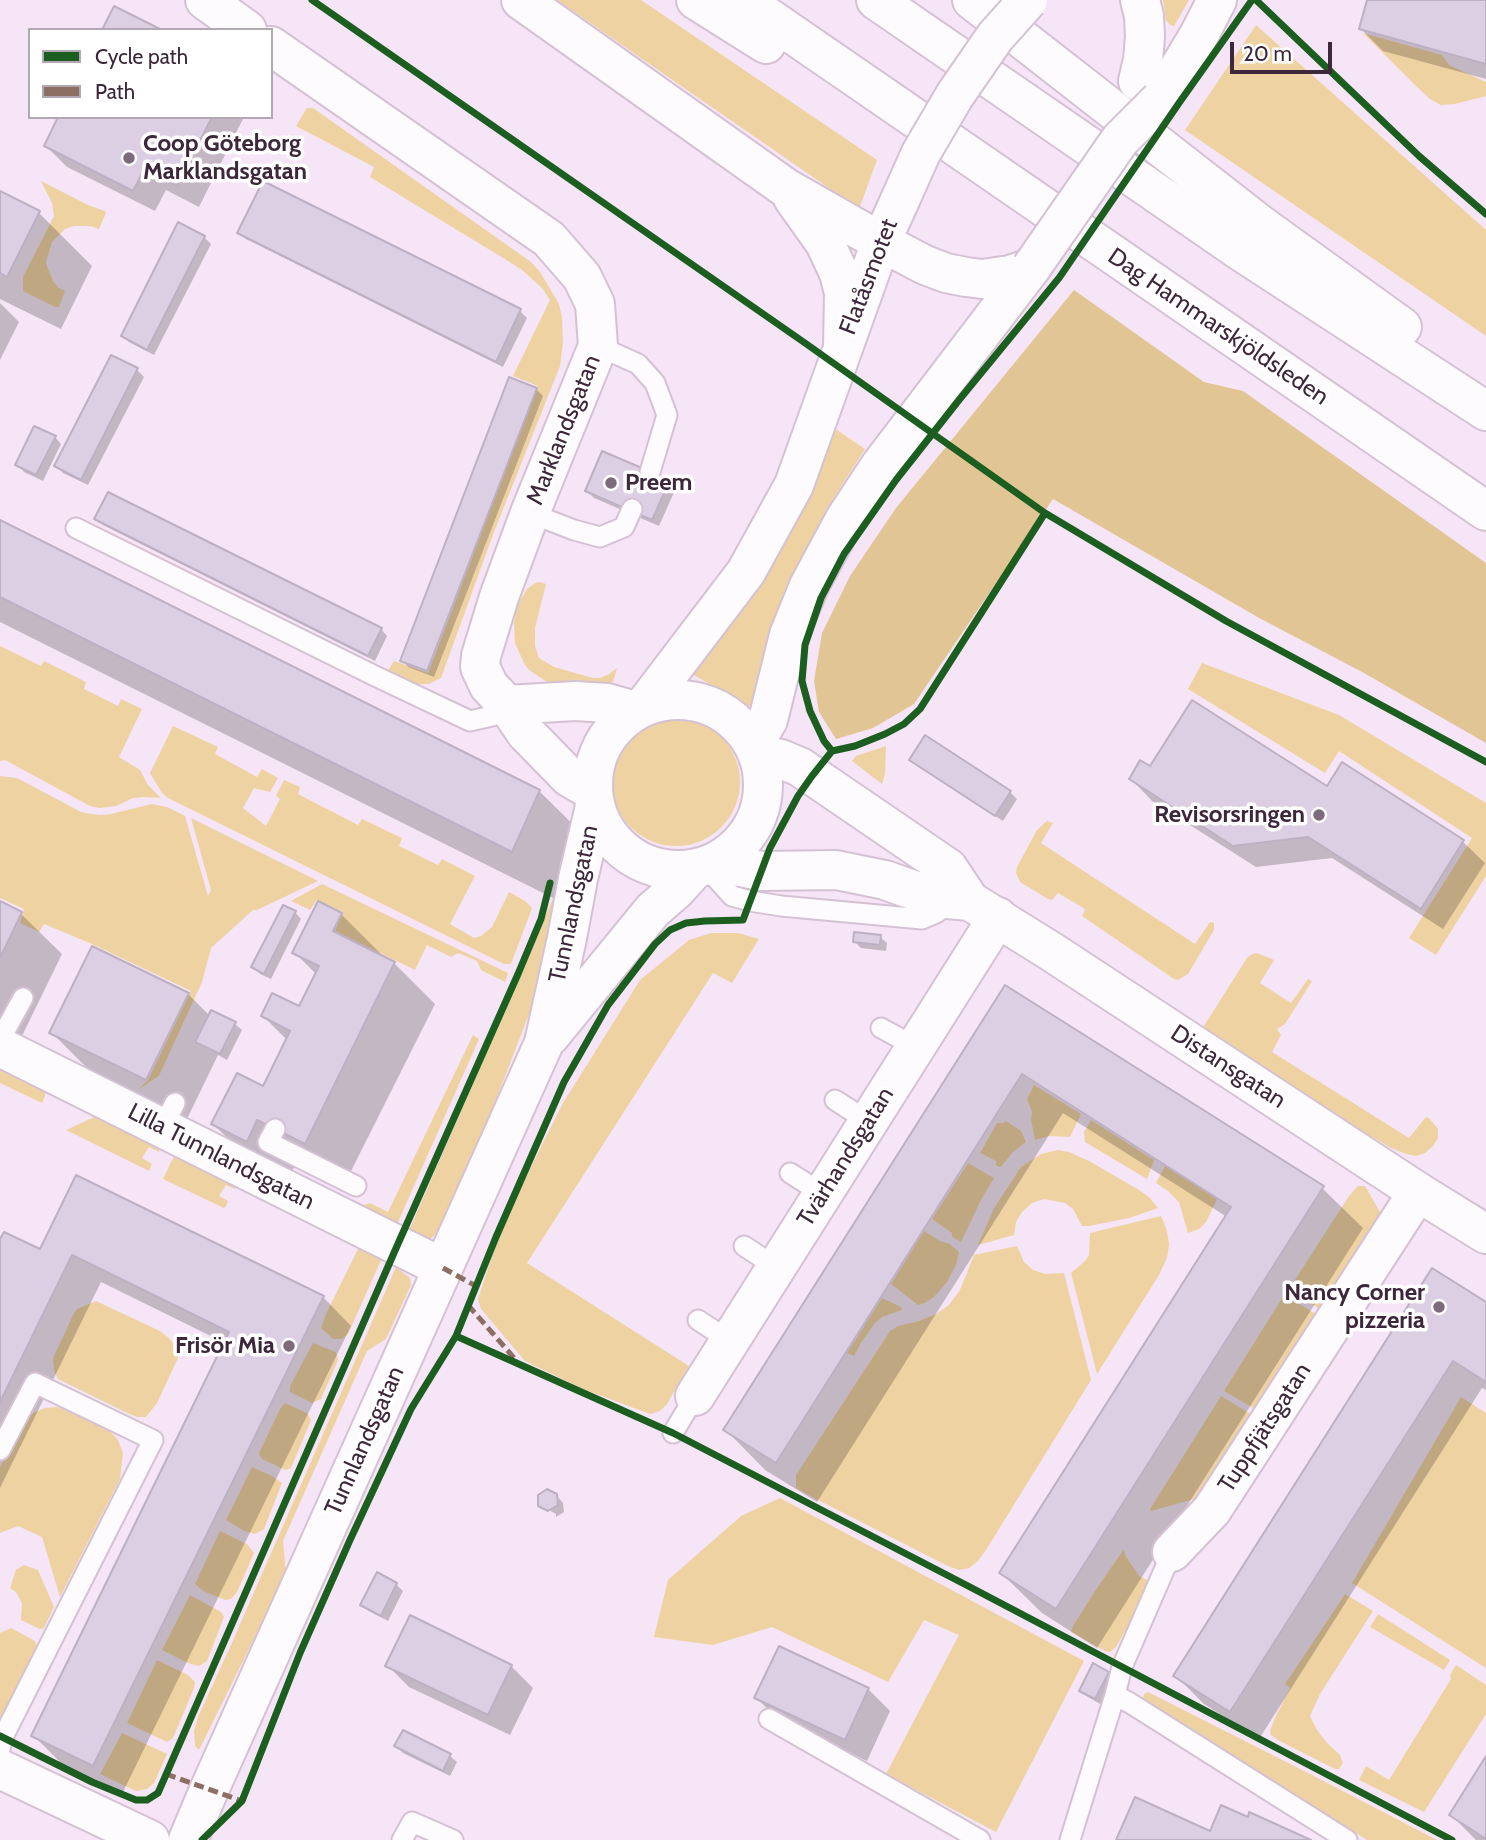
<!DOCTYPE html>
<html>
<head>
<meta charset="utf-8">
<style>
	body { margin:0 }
	#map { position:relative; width:1486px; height:1840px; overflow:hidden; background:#f6e5f6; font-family:Cabin,sans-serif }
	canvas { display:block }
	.legend { position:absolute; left:28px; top:28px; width:245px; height:91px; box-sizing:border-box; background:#fff; border:2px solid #b1a9b1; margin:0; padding:9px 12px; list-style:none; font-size:21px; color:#3c273b }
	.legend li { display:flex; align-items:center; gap:14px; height:35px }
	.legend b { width:35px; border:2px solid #b1a9b1 }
	.scale { position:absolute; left:1230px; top:42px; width:102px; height:32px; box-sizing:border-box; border:4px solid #3c273b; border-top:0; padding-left:9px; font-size:21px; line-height:24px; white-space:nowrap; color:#3c273b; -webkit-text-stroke:5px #fff; paint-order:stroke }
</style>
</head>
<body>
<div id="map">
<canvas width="1486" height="1840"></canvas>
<ul class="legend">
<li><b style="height:9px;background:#1b5e20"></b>Cycle path</li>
<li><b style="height:9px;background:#8d6e63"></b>Path</li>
</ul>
<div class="scale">20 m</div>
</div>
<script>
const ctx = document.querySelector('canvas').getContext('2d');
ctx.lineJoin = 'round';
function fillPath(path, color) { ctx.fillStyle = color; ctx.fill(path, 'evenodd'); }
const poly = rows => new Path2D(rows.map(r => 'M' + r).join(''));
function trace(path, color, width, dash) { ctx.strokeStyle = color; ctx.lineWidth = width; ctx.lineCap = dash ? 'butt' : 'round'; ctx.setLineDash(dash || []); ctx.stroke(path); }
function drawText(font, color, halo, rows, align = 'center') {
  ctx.font = font + ' Cabin,sans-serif'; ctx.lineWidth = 7; ctx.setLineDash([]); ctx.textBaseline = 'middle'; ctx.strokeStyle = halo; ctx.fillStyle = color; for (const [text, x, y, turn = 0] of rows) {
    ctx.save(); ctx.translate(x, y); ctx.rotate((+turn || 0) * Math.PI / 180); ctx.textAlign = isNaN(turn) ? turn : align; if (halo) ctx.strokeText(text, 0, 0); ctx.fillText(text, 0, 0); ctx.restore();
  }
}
fillPath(poly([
	[557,0,641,0,877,160,859,209],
	[1163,0,1189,0,1174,26,1170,25,1166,20],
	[1256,25,1486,230,1486,336,1185,130],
	[1363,33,1442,55,1449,65,1486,82,1486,96,1455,104,1441,105,1430,99,1416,86],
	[307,108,313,108,531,262,540,272,559,304,562,317,563,342,560,366,494,532,441,678,429,684,418,684,396,676,388,671,394,661,428,673,538,386,513,376,550,300,542,288,522,270,508,261,370,177,374,167,296,126],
	[41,181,88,205,105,211,106,213,99,229,90,226,74,226,65,229,52,242,46,263,49,271,53,281,59,288,65,291,59,307,55,307,23,291,23,277,54,216,52,203],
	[831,426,865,449,833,499,805,552,781,608,754,705,748,706,692,674],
	[540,582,546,584,535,628,535,646,539,658,554,667,593,678,600,678,609,674,617,668,613,682,603,685,550,684,529,670,524,663,515,643,514,623,517,606,527,589,535,583],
	[0,646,41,666,44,661,86,682,84,689,118,706,121,699,142,709,119,757,140,770,148,785,161,798,142,797,133,798,116,806,100,808,90,806,5,760,0,761],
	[1202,663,1339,715,1486,803,1486,876,1436,955,1409,938,1472,838,1339,751,1325,773,1188,689],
	'612 782a64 64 0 1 1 128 0a64 64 0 1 1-128 0Z',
	[173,726,218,747,215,754,257,777,262,769,278,778,270,792,254,788,243,808,266,826,280,799,276,796,284,780,300,787,298,794,358,825,362,819,402,838,399,846,438,865,442,859,475,876,450,924,474,938,481,936,492,927,509,892,525,901,532,908,511,964,504,964,168,798,162,793,150,773],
	[886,746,885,774,882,784,852,761,856,756],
	[0,776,17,778,81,812,91,814,101,815,111,814,152,804,167,807,185,816,208,896,211,890,191,818,318,881,257,910,253,910,211,948,202,982,159,1076,138,1090,148,1080,191,991,92,944,44,924,39,932,20,923,24,909,0,898],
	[1047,821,1053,823,1041,843,1195,944,1210,922,1214,923,1214,930,1188,974,1178,980,1174,979,1082,916,1085,909,1058,893,1052,900,1048,899,1020,882,1016,873,1017,867,1037,830],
	[322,884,508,973,505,982,481,970,477,961,458,953,451,957,427,945,415,970,335,931,343,912,317,900,310,910,291,901],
	[558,887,560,894,534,1001,462,1188,440,1229,427,1243,408,1233],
	[711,933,738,933,759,939,732,983,713,973,527,1263,689,1366,667,1404,660,1411,650,1414,583,1389,525,1361,481,1309,478,1299,503,1223,563,1103,640,980,689,940],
	[1257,953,1274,960,1260,983,1291,1003,1308,979,1312,981,1285,1024,1277,1029,1281,1035,1272,1052,1409,1138,1426,1117,1429,1118,1438,1129,1438,1138,1433,1146,1425,1153,1416,1156,1406,1154,1391,1148,1286,1085,1202,1029,1247,958,1252,954],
	[473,1035,479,1039,398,1222,394,1226,365,1211,364,1205,370,1203,388,1212],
	[0,1064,45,1090,45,1096,42,1103,0,1083],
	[1034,1085,1081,1114,1070,1137,1049,1136,1035,1140,1031,1120,1032,1112,1027,1099],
	[101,1114,160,1146,159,1152,149,1147,142,1158,152,1164,149,1171,66,1130],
	[1091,1120,1154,1160,1147,1179,1085,1142,1084,1132],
	[1006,1121,1021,1131,1026,1142,1013,1152,1001,1167,999,1167,996,1165,996,1161,980,1153,997,1123,1003,1123],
	[1058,1150,1069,1152,1091,1162,1139,1190,1149,1197,1158,1208,1129,1218,1089,1226,1082,1226,1073,1209,1065,1203,1044,1199,1032,1203,1022,1212,1016,1222,1014,1235,978,1245,994,1208,1021,1167,1041,1154],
	[175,1154,237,1185,235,1189,226,1185,219,1196,228,1201,226,1206,224,1208,163,1179],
	[968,1163,994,1178,981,1200,961,1242,952,1237,952,1233,932,1219],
	[1165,1166,1217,1199,1206,1222,1199,1229,1188,1233,1179,1202,1168,1191,1156,1183],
	[1358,1186,1365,1186,1384,1219,1324,1312,1289,1289,1349,1196],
	[1161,1216,1166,1228,1168,1237,1169,1245,1167,1258,1159,1275,1097,1374,1071,1273,1085,1261,1089,1255,1090,1233],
	[924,1231,940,1241,950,1244,959,1252,956,1265,947,1282,934,1297,925,1303,918,1305,891,1284],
	[361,1243,382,1258,348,1334,342,1339,333,1339,321,1328,326,1314],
	[1017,1246,1024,1262,1033,1270,1045,1274,1064,1273,1091,1380,986,1550,978,1561,969,1568,960,1570,950,1567,810,1496,796,1488,796,1475,890,1331,898,1326,919,1321,936,1314,949,1305,960,1290,974,1255],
	[396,1267,410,1278,411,1285,386,1339,367,1351,283,1541,286,1574,199,1750,195,1746,194,1731,198,1717,231,1645],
	[1284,1295,1321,1317,1260,1412,1224,1391],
	[882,1298,901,1307,902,1310,882,1317,875,1323,861,1343,854,1356,847,1353],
	[96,1301,160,1331,169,1338,175,1346,178,1358,157,1403,146,1417,137,1417,125,1412,58,1379,54,1371,53,1358,74,1313,77,1309],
	[313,1343,336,1352,338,1360,321,1399,312,1403,290,1392,290,1386],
	[1221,1396,1251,1414,1205,1496,1151,1511,1150,1509],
	[1461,1397,1486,1413,1486,1668,1352,1583],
	[285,1403,307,1413,311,1420,291,1468,285,1470,262,1459,259,1453,280,1409],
	[58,1407,109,1430,118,1440,123,1453,120,1479,60,1597,42,1537,18,1526,0,1533,0,1467,16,1434,23,1423,33,1413,45,1408],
	[252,1467,272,1476,282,1483,264,1529,255,1534,244,1531,226,1520],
	[780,1498,1084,1661,996,1832,886,1774,959,1635,924,1620,888,1682,772,1627,713,1645,654,1637,668,1580,741,1516],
	[220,1531,247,1544,254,1553,237,1592,231,1599,225,1600,203,1591,195,1584],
	[1124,1549,1125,1555,1139,1576,1147,1580,1154,1581,1116,1647,1110,1652,1105,1651,1071,1632,1073,1626,1095,1591],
	[24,1565,38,1570,54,1607,44,1628,40,1629,21,1620,22,1603,16,1592,10,1588,16,1570],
	[1345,1594,1373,1611,1320,1694,1310,1716,1317,1730,1327,1743,1340,1755,1343,1763,1339,1769,1335,1769,1278,1740,1271,1735,1270,1731,1275,1718,1290,1688,1285,1684],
	[190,1595,221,1612,224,1617,207,1661,199,1666,188,1663,162,1650],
	[1378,1614,1450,1660,1444,1670,1370,1627],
	[11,1628,35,1641,38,1648,0,1722,0,1633],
	[157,1660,188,1675,195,1682,194,1688,173,1738,167,1742,127,1723],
	[1456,1665,1486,1685,1486,1714,1424,1812,1359,1780,1366,1766,1389,1780,1451,1679,1450,1675],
	[1148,1692,1306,1772,1437,1840,1367,1840,1143,1699,1144,1694],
	[122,1733,167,1754,154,1783,147,1789,136,1791,100,1774]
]), '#efd2a2');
fillPath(poly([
	[1074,290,1204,382,1243,391,1486,563,1486,743,1364,673,1261,619,1053,499,914,704,873,728,836,739,819,712,814,681,822,633,850,576,896,508]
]), '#e2c595');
fillPath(poly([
	[1369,0,1486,0,1486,79,1383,51,1361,29],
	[60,117,244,117,199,207,166,190,155,211,67,167,46,146],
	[264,183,520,311,527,318,503,367,246,239,239,233],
	[0,193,39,213,92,266,61,329,0,299],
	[204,237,211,244,154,355,129,342,123,336],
	[0,303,19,322,0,360],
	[137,370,144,377,88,485,63,473,57,466],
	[536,389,543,396,434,677,408,667,402,660],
	[55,437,61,444,43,481,24,472,18,465],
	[669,481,676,488,659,526,594,498,587,491],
	[96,518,381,629,387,636,375,661,103,525],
	[0,522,539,791,593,844,565,904,0,622],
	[911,760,1010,792,1017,799,1003,821,918,766],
	[1151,769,1327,789,1463,842,1485,863,1443,929,1332,858,1256,867,1152,801,1131,779],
	[0,903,21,914,62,954,21,1038,0,1028],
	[295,912,301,919,271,979,260,974,254,967],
	[341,914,381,954,380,956,394,963,435,1004,345,1183,298,1160,287,1181,254,1164,213,1124,263,1088,287,1040,263,1016,300,1008,317,975,294,952],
	[880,937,887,943,886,951,861,948,854,941],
	[1006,987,1322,1188,1363,1228,1097,1648,1042,1613,1001,1573,1227,1217,1063,1113,817,1502,765,1470,725,1429],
	[188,994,210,1016,235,1024,242,1030,227,1060,218,1055,187,1119,92,1073,51,1032],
	[77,1177,323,1297,351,1326,122,1794,62,1764,33,1735,225,1343,101,1282,0,1488,0,1243,40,1252],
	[1486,1304,1486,1390,1482,1388,1259,1739,1204,1704,1175,1675],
	[556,1495,563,1503,564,1512,556,1517,556,1514,544,1507,544,1510,540,1505],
	[396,1584,403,1591,388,1621,369,1611,362,1605],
	[387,1665,511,1666,533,1688,510,1735,409,1687],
	[1108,1673,1115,1680,1102,1705,1088,1697,1081,1691],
	[868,1689,890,1711,867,1761,778,1720,757,1698],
	[404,1732,450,1756,457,1762,450,1776,403,1753,396,1746],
	[1486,1759,1486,1840,1476,1840,1451,1815]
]), '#0003');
const building = poly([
	[1367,0,1486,0,1486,64,1359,29,1367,0],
	[114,6,162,30,102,30,114,6],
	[58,117,212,117,177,186,144,170,133,191,44,146,58,117],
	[263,181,521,309,496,362,237,233,263,181],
	[0,191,40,211,7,277,0,273,0,191],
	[178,222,205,236,147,350,121,336,178,222],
	[111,355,138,368,81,480,54,466,111,355],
	[509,377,537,388,427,671,400,661,509,377],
	[34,426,56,436,36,475,15,465,34,426],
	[602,451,670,480,652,520,585,491,602,451],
	[108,492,382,628,368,656,94,519,108,492],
	[0,520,540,790,512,852,0,597,0,520],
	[1192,700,1327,786,1342,762,1464,840,1421,909,1308,837,1233,846,1129,779,1140,760,1150,766,1192,700],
	[925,735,1011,791,995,816,909,760,925,735],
	[0,901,22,912,0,958,0,901],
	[318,901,342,913,333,931,395,962,305,1144,257,1120,247,1142,211,1124,237,1073,263,1086,290,1031,261,1016,272,993,299,1006,319,966,292,953,318,901],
	[283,905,296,911,264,974,251,967,283,905],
	[854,932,881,935,880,945,853,942,854,932],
	[92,946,189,993,146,1080,49,1033,92,946],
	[1005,985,1324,1186,1056,1609,999,1573,1231,1207,1022,1074,776,1463,723,1430,1005,985],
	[211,1010,236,1022,220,1054,195,1042,211,1010],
	[76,1175,324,1296,93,1766,31,1736,229,1332,72,1255,0,1402,0,1239,4,1232,40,1249,76,1175],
	[1432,1268,1486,1302,1486,1382,1453,1361,1230,1712,1173,1676,1432,1268],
	[547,1489,557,1494,558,1505,548,1511,538,1506,538,1495,547,1489],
	[377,1572,397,1583,381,1616,360,1605,377,1572],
	[410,1615,512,1665,488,1715,385,1666,410,1615],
	[779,1646,869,1688,845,1740,754,1698,779,1646],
	[1093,1663,1109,1672,1095,1699,1079,1691,1093,1663],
	[403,1730,451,1754,443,1771,394,1746,403,1730],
	[1486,1756,1486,1839,1449,1815,1486,1756],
	[1135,1797,1210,1831,1221,1805,1248,1817,1249,1812,1311,1840,1116,1840,1135,1797]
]);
fillPath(building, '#ddcfe3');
trace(building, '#bdb0c3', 2);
const service = poly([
	[598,346,638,364,655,383,667,415,650,472],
	[530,513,574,530,600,537,624,527,632,509],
	[76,528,375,676,470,721,492,716,507,705],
	[705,866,732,896,750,901,781,906,922,919,936,913,951,902],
	[881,1028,916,1047],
	[0,1040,23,998],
	[835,1100,869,1122],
	[162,1128,175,1103],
	[275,1129,268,1142,356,1186],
	[790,1173,823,1194],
	[744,1246,776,1267],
	[698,1320,730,1341],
	[673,1433,695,1396],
	[0,1450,35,1383,153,1440,3,1737,0,1749],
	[1172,1552,1122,1667,1115,1695,1130,1703,1347,1840],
	[769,1719,980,1840],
	[402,1840,412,1822,453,1840],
	[1070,1840,1115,1695]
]);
const minor = poly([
	[205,0,247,30],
	[271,46,549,239,582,277,595,304,598,346,530,513,499,597,481,656,480,667,489,686,507,705,526,733,569,777,593,791],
	[507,705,575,701,607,703,635,711],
	[550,1036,653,910,676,890,695,869],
	[0,1047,443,1268],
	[695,1396,998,917],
	[1172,1552,1212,1510,1418,1192],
	[0,1769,150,1840],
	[188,1840,209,1790,544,1043,567,938,578,879,595,806]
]);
const tertiary = poly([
	[1138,81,1143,60,1145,37,1144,16,1140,0],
	[1160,100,1199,35,1217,0],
	[881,242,925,265,946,273,966,277,982,279,1010,275,1031,268],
	'593 785a85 85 0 1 1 170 0a85 85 0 1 1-170 0Z',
	[644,706,746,572,794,485,881,242,900,200],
	[754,744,768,720,789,635,809,586,845,519,880,466,1031,268],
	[758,754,781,759,800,767,948,868,970,901],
	[715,862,761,871,836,870,885,880,935,898,970,901,1052,952,1418,1192,1486,1234]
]);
const primary = poly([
	[521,0,786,188,881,242],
	[696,0,766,44],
	[743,0,1486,511],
	[876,0,1242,252,1486,411],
	[972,0,1262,226,1402,327],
	[793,198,825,243,839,273,844,293,843,347]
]);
trace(service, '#d4c2d4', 23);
trace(minor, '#d4c2d4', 42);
trace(tertiary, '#d4c2d4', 42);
trace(primary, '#d4c2d4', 42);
trace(service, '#fefbfe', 19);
trace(minor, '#fefbfe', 38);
trace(tertiary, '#fefbfe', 38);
trace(primary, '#fefbfe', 38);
const tertiaryBridge = poly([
	[900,200,921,153,955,95,995,37,1028,0],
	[1031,268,1120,140,1160,100]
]);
trace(tertiaryBridge, '#d4c2d4', 42, []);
trace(tertiaryBridge, '#fefbfe', 38);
trace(poly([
	[443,1268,476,1286],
	[468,1305,515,1359],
	[166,1774,242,1801,243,1798]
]), '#8d6e63', 5, [10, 5]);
trace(poly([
	[312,0,805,343,1045,513,1226,621,1486,762],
	[1256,0,1419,156,1486,214],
	[832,751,824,741,810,711,802,681,805,645,821,598,844,554,896,480,959,400,1059,278,1179,103,1252,0],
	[456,1336,673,1433,970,1587,1452,1840],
	[0,1736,92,1782,136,1800,147,1800,158,1793,397,1246,518,974,541,919,550,883],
	[202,1840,242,1801,300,1653,350,1540,411,1409,456,1336,496,1237,564,1082,608,1005,655,944,670,930,686,923,705,921,743,920,770,848,798,796,812,776,832,751,855,746,885,734,904,724,920,709,1045,513]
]), '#1b5e20', 7);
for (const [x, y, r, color] of [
	[129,158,7,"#7d6a7c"],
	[611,483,7,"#7d6a7c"],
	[1319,815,7,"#7d6a7c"],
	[1439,1307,7,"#7d6a7c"],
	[289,1346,7,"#7d6a7c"]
]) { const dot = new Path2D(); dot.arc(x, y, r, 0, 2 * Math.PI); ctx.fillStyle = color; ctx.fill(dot); trace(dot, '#fff', 2.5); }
drawText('bold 24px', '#3c273b', '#fff', [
	["Coop Göteborg",143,144,"left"],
	["Marklandsgatan",143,172,"left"],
	["Preem",625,483,"left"],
	["Revisorsringen",1305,815],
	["Nancy Corner",1425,1293],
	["pizzeria",1425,1321],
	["Frisör Mia",275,1346]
], 'right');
drawText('24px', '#3c273b', '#fff', [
	["Flatåsmotet",869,277,-69],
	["Dag Hammarskjöldsleden",1218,327,34],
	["Marklandsgatan",564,430,-68],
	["Tunnlandsgatan",574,904,-78],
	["Distansgatan",1228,1067,33],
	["Lilla Tunnlandsgatan",221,1157,27],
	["Tvärhandsgatan",846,1157,-58],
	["Tuppfjätsgatan",1265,1428,-57],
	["Tunnlandsgatan",365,1441,-66]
]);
</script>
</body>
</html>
